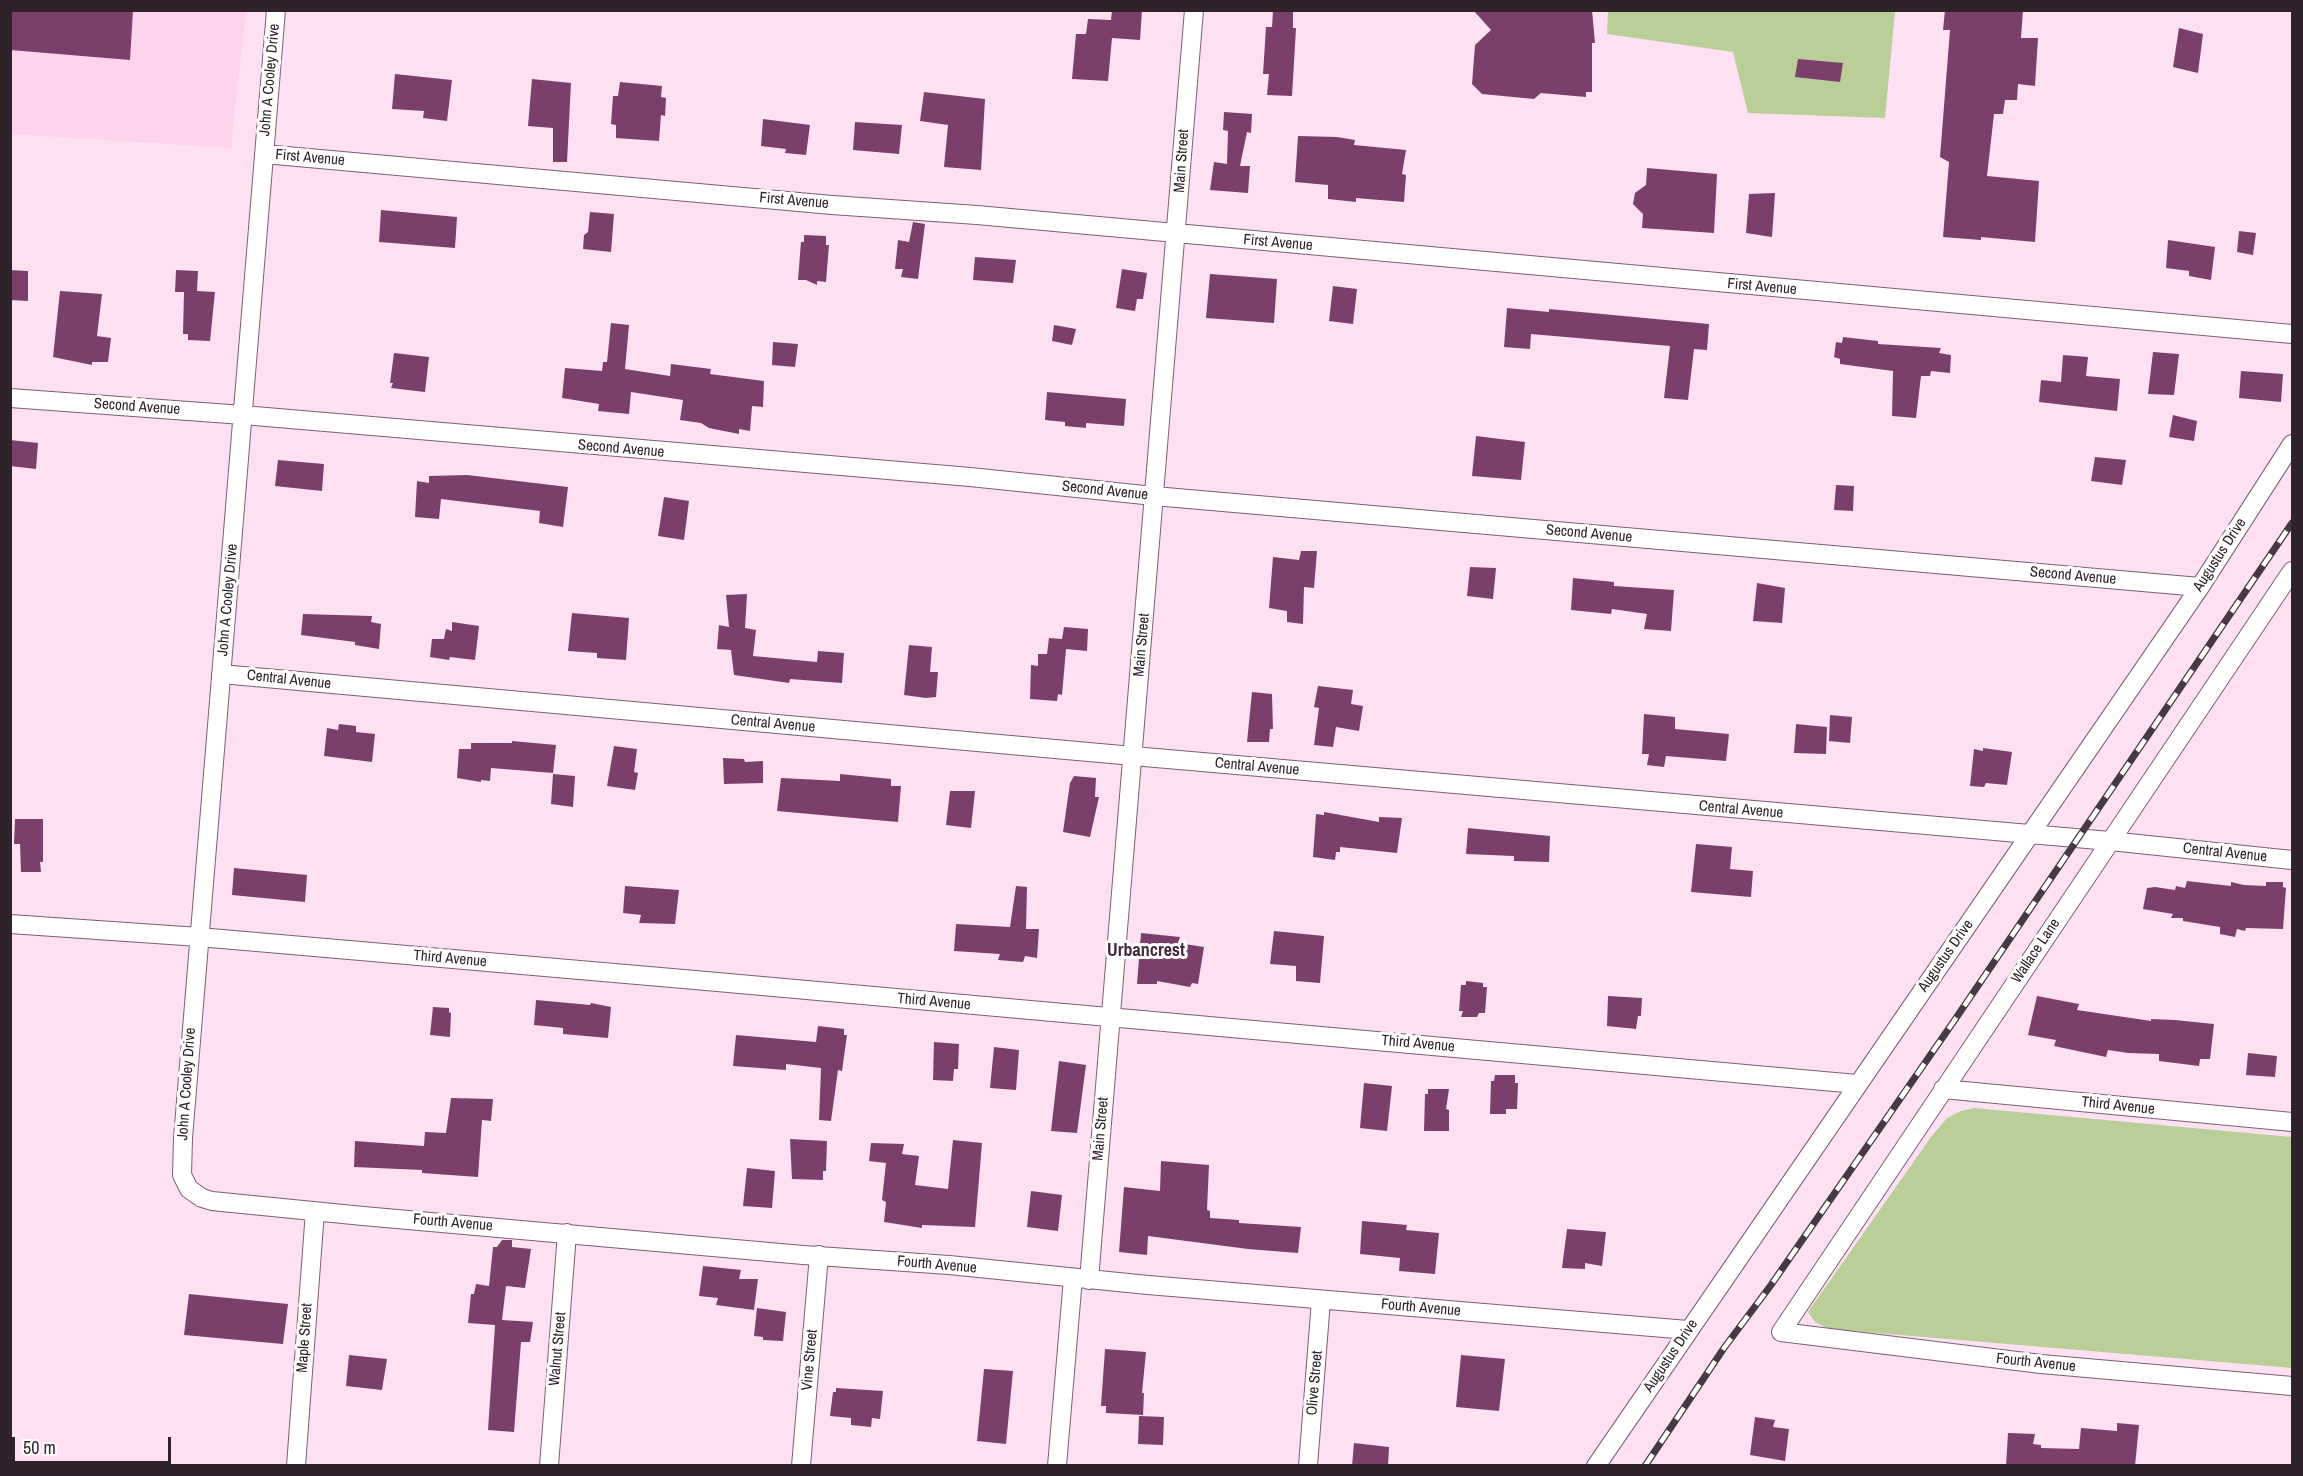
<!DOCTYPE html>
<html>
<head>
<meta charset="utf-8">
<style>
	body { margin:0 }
	#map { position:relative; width:2303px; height:1476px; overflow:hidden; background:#fde1f3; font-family:"Archivo Narrow",sans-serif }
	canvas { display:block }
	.frame { position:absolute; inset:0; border:12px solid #2f222b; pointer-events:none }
	.scale { position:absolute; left:12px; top:1437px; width:159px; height:27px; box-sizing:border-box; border:3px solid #2f222b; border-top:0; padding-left:8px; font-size:18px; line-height:21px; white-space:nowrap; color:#2f222b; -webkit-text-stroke:4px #fff; paint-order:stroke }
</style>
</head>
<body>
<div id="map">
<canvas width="2303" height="1476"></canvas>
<div class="frame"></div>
<div class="scale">50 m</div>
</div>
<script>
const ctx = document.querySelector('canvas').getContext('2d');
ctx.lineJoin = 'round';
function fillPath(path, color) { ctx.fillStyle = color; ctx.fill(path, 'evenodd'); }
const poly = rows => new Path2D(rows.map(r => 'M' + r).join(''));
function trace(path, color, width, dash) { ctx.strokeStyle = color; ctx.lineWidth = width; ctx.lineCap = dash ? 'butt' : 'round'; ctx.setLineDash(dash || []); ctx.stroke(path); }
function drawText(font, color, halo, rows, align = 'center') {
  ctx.font = font + ' "Archivo Narrow",sans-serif'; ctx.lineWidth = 6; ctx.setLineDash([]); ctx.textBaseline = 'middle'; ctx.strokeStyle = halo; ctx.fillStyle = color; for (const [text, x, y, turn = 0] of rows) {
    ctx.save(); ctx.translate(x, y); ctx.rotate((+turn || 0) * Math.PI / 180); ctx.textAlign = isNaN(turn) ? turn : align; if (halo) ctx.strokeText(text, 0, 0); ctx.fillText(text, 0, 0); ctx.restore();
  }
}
fillPath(poly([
	[10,11,246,11,231,148,11,134]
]), '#fdd3ee');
fillPath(poly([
	[1608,11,1895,11,1885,118,1748,113,1733,52,1607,34],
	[1974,1108,2292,1137,2292,1368,1829,1329,1815,1322,1808,1312,1931,1137,1947,1118,1961,1111]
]), '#b9cf97');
fillPath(poly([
	[10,10,133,10,130,60,10,50],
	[1112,10,1142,10,1140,40,1112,38,1108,81,1072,79,1076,34,1086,34,1088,19,1111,20],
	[1273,10,1293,10,1293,28,1296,28,1292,96,1267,95,1269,74,1263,74,1266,27,1272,27],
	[1473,10,1592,10,1595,43,1592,43,1592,92,1586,92,1586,97,1541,93,1534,99,1482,94,1472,84,1475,45,1491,30],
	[1945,10,2023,10,2021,38,2038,38,2035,86,2018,84,2017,100,2005,100,2003,114,1994,114,1987,176,2039,181,2035,242,1981,237,1981,240,1943,237,1949,162,1940,157,1950,30,1943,30],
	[2179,28,2203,34,2198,73,2173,67],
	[1798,59,1843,63,1840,82,1795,77],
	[395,74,452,80,447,121,423,118,424,111,392,109],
	[532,79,571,83,567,162,553,162,553,128,528,126],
	[620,82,662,86,661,97,666,98,665,116,661,115,659,141,616,138,616,125,611,124,613,96,618,96],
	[924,92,985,99,981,170,944,167,948,125,920,121],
	[1224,112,1252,114,1251,133,1247,132,1240,166,1250,166,1248,193,1210,190,1214,162,1227,164,1228,131,1223,130],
	[763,119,810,125,806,155,785,153,786,149,761,146],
	[855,122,902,125,899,154,853,150],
	[1298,136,1337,137,1355,140,1354,145,1406,150,1402,174,1406,175,1404,202,1356,198,1356,202,1328,199,1328,185,1295,182],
	[1647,168,1717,174,1714,233,1642,228,1643,214,1633,204,1635,193,1646,185],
	[1775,193,1772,237,1746,233,1749,194],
	[381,210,457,217,455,248,379,242],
	[590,212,614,214,611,252,583,249,584,235,588,232],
	[913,222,925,224,918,279,901,277,903,269,895,269,898,240,909,242],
	[2239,231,2256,233,2253,255,2237,252],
	[804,235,826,236,826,245,829,245,826,282,817,281,817,285,806,280,798,280,801,242,804,242],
	[2168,240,2215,247,2211,280,2189,276,2189,271,2166,268],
	[975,257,1016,260,1013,283,973,280],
	[1122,269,1147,273,1143,299,1137,299,1135,311,1116,308],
	[10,270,28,271,28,301,10,300],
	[176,270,198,271,197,291,215,292,210,341,188,340,188,334,183,334,184,292,175,292],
	[1210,274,1277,279,1274,323,1206,318],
	[1333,286,1357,289,1353,324,1329,321],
	[60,291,102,294,97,336,111,338,108,362,92,362,92,365,53,357],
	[1507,308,1549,312,1549,309,1709,324,1707,350,1694,349,1688,400,1664,398,1670,346,1531,334,1530,349,1504,347],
	[611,323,629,325,625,369,670,376,671,364,711,369,710,374,764,381,763,407,752,406,750,431,739,429,739,434,709,428,701,423,680,420,683,400,631,392,629,414,598,411,599,404,562,398,565,368,602,371,603,362,607,362],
	[1054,325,1076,329,1072,345,1052,341],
	[1843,337,1878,341,1878,344,1941,348,1939,353,1951,355,1950,373,1931,371,1930,376,1921,376,1916,418,1892,416,1893,371,1840,364,1840,359,1834,357,1836,342,1842,343],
	[773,342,798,344,795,367,772,365],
	[2153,352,2179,354,2174,395,2148,394],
	[394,353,429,357,425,392,391,388,393,383,390,383],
	[2063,355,2088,357,2086,376,2120,379,2117,411,2039,402,2041,380,2061,382],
	[2241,371,2283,374,2281,402,2239,398],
	[1047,392,1126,399,1124,426,1086,423,1086,428,1065,426,1065,422,1045,420],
	[2173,415,2197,421,2194,441,2169,437],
	[1476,436,1525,442,1521,480,1472,476],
	[10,440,38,443,36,469,10,466],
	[2095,457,2126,460,2122,485,2091,481],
	[278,460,324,464,322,491,275,486],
	[467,475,568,487,563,527,539,523,540,511,441,499,439,519,415,517,417,481,429,483,429,476],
	[1836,485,1854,486,1853,511,1834,510],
	[664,497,689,501,684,540,658,536],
	[1301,551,1317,551,1314,588,1304,587,1303,624,1287,622,1287,611,1269,608,1273,557,1299,560],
	[1470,567,1496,568,1493,599,1467,596],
	[1573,578,1614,582,1614,586,1674,590,1671,631,1644,629,1647,614,1612,609,1611,614,1571,610],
	[1757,583,1785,588,1782,623,1753,621],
	[747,594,745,628,756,630,753,656,817,662,818,651,844,653,842,683,790,679,789,683,734,675,731,650,717,649,719,625,729,627,726,595],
	[572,613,629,618,626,660,597,658,597,653,568,651],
	[303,614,372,616,371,622,381,624,379,649,355,645,355,642,301,635],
	[452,622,479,626,475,660,450,657,449,660,430,657,432,639,444,639,446,629,452,631],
	[1064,627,1088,629,1087,651,1066,649,1062,695,1058,694,1057,701,1030,699,1031,665,1038,666,1038,654,1047,654,1049,638,1062,639],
	[909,645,932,647,930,672,938,672,936,697,926,698,904,695],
	[1318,686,1353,690,1351,704,1363,706,1359,731,1336,727,1333,747,1314,745,1319,708,1314,707],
	[1252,692,1272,694,1273,729,1270,729,1269,742,1247,742],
	[1644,714,1675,717,1675,729,1729,734,1726,761,1666,756,1664,767,1647,765,1649,754,1642,754],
	[1830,715,1852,717,1850,743,1829,741],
	[339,724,356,726,356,732,375,734,372,762,324,756,327,728,338,730],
	[1796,724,1827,727,1826,754,1794,753],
	[512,741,556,745,553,773,491,768,490,781,481,780,481,782,457,778,459,749,471,749,471,743,512,743],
	[614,746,637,749,634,772,638,773,635,790,607,786],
	[1983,748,2012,752,2007,785,1986,783,1984,787,1970,786,1974,749,1983,751],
	[723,758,744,759,745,762,763,761,763,783,724,784],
	[553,774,575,776,573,807,551,804],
	[840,774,891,779,891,786,901,786,898,822,777,811,781,778,840,781],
	[1074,776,1096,778,1095,797,1099,797,1090,837,1063,832,1070,783],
	[950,791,975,791,971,828,946,825],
	[1324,812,1379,822,1379,817,1402,818,1397,853,1340,847,1340,852,1336,852,1335,860,1313,857,1316,814,1324,815],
	[15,819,43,819,43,862,40,862,41,872,21,872,20,844,14,844],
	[1468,828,1550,836,1549,862,1514,861,1514,856,1466,854],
	[1696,844,1732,847,1730,869,1753,871,1751,897,1691,892],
	[234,868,307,875,305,902,232,895],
	[2187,881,2231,886,2231,882,2244,885,2266,886,2266,882,2283,882,2283,887,2286,888,2283,929,2246,928,2245,931,2237,929,2235,937,2220,934,2220,927,2183,921,2183,918,2171,918,2173,914,2143,909,2147,888,2155,887,2175,890,2176,886,2185,888],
	[625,886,679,890,675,924,639,923,641,915,623,913],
	[1016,886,1027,887,1026,929,1039,929,1037,958,1025,956,1023,962,998,960,1000,954,954,951,956,924,1010,927],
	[1274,931,1324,936,1320,983,1296,981,1296,966,1270,964],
	[1141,933,1180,937,1178,943,1204,947,1198,984,1192,983,1190,987,1157,981,1157,984,1137,984],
	[1466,981,1483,983,1483,987,1487,987,1485,1013,1479,1013,1477,1017,1461,1017,1463,1011,1459,1011,1461,985,1466,985],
	[1608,996,1642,998,1641,1016,1638,1016,1636,1029,1607,1026],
	[2037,996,2079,1004,2077,1010,2151,1021,2151,1019,2175,1020,2214,1024,2210,1059,2200,1059,2199,1066,2159,1061,2159,1054,2128,1053,2108,1050,2106,1057,2054,1046,2056,1040,2028,1035],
	[536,1000,590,1005,591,1003,611,1007,608,1038,563,1034,563,1028,534,1025],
	[433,1007,449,1008,449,1012,451,1013,450,1037,430,1035],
	[818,1026,844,1029,844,1035,847,1035,842,1071,838,1070,831,1121,819,1120,821,1068,786,1064,786,1070,733,1066,736,1035,816,1042],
	[934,1042,959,1044,958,1069,954,1069,953,1081,933,1080],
	[994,1047,1019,1050,1016,1090,990,1088],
	[2248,1053,2277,1056,2275,1077,2246,1075],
	[1059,1061,1086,1065,1077,1133,1051,1131],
	[1495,1075,1515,1075,1515,1083,1518,1083,1517,1109,1506,1109,1506,1114,1490,1114,1491,1081,1494,1081],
	[1364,1083,1392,1086,1387,1131,1360,1128],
	[1428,1089,1449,1089,1446,1109,1449,1110,1449,1131,1424,1131,1425,1094,1428,1094],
	[451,1098,493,1099,491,1121,482,1120,478,1177,422,1173,422,1170,354,1167,355,1141,424,1146,425,1132,446,1133],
	[790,1139,827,1141,826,1171,823,1171,823,1180,792,1179],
	[953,1140,982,1143,975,1227,922,1225,922,1228,884,1222,886,1202,882,1200,886,1163,869,1161,871,1143,904,1144,902,1154,919,1156,915,1185,948,1189],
	[1161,1161,1209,1165,1207,1210,1210,1211,1210,1218,1239,1220,1239,1223,1301,1227,1298,1253,1248,1249,1148,1236,1147,1255,1119,1252,1124,1187,1160,1191],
	[747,1168,775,1171,772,1208,743,1206],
	[1031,1191,1062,1195,1058,1231,1027,1227],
	[1362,1221,1407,1225,1406,1230,1439,1233,1435,1274,1399,1271,1400,1258,1360,1254],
	[1567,1229,1606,1232,1602,1266,1585,1263,1585,1269,1562,1268],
	[502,1240,512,1240,512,1247,531,1249,525,1288,506,1286,502,1320,533,1322,530,1342,521,1342,514,1432,488,1430,495,1325,468,1323,471,1294,474,1294,476,1284,489,1286,493,1247,497,1247],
	[703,1266,741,1270,739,1279,758,1279,754,1310,716,1305,718,1298,699,1296],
	[189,1294,288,1304,283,1344,184,1335],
	[757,1308,786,1312,783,1341,763,1340,763,1337,754,1336],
	[1105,1349,1146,1352,1142,1393,1144,1393,1143,1415,1106,1413,1106,1406,1101,1406],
	[349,1355,387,1359,382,1390,346,1386],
	[1461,1355,1505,1359,1499,1411,1456,1407],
	[984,1369,1013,1371,1006,1444,977,1441],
	[836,1388,883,1391,880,1419,872,1418,871,1427,851,1425,851,1418,830,1416,833,1392,836,1392],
	[1139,1416,1164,1417,1163,1445,1138,1444],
	[1755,1417,1775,1420,1773,1427,1789,1429,1785,1461,1750,1455],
	[2117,1423,2139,1425,2135,1466,2006,1466,2008,1433,2035,1434,2033,1444,2041,1445,2041,1448,2079,1449,2081,1428,2117,1431],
	[1354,1443,1389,1447,1388,1466,1352,1466]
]), '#7b406a');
const minor = poly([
	[276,10,183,1138,182,1175,189,1189,202,1198,212,1201,363,1216,803,1255,949,1265,1148,1285,1688,1330],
	[264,154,832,205,977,215,2292,334],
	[10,398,243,415,970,477,1154,496,2200,587],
	[2292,571,1781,1332,2041,1364,2292,1386],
	[221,674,1133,756,2110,841,2292,860],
	[10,924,199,937,695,980,1857,1084],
	[1943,1089,2292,1122],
	[1089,1280,1194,10],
	[296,1466,315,1211],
	[549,1466,567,1233],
	[801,1466,819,1255],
	[1057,1466,1073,1278],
	[1308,1466,1321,1300],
	[1596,1466,2200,587,2292,444]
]);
trace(minor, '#7c5e72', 20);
trace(minor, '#fff', 18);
const rail = poly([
	[1645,1466,1724,1348,1771,1285,1954,1021,2292,523]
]);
trace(rail, '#473943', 7);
trace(rail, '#fff', 4.5, [14]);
drawText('15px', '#2f222b', '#fff', [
	["John A Cooley Drive",270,80,-85],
	["First Avenue",310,158,5],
	["Main Street",1182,161,-86],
	["First Avenue",794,201,5],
	["First Avenue",1278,243,5],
	["First Avenue",1762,287,5],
	["Second Avenue",137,407,4],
	["Second Avenue",621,449,5],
	["Second Avenue",1105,491,6],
	["Second Avenue",1589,534,5],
	["Augustus Drive",2220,555,-57],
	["Second Avenue",2073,576,5],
	["John A Cooley Drive",228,600,-85],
	["Main Street",1142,645,-85],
	["Central Avenue",289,680,6],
	["Central Avenue",773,724,5],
	["Central Avenue",1257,767,5],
	["Central Avenue",1741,810,5],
	["Central Avenue",2225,853,6],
	["Wallace Lane",2036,951,-56],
	["Augustus Drive",1946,956,-55],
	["Third Avenue",450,959,5],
	["Third Avenue",934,1002,5],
	["Third Avenue",1418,1044,5],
	["John A Cooley Drive",187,1084,-86],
	["Third Avenue",2118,1106,6],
	["Main Street",1101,1129,-85],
	["Fourth Avenue",453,1223,5],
	["Fourth Avenue",937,1265,5],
	["Fourth Avenue",1421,1308,5],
	["Maple Street",305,1338,-86],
	["Walnut Street",558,1349,-85],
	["Augustus Drive",1671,1356,-56],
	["Vine Street",810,1360,-85],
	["Fourth Avenue",2036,1363,6],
	["Olive Street",1315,1383,-85]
]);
drawText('bold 18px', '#412739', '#fff', [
	["Urbancrest",1146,951]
]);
</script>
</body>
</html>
